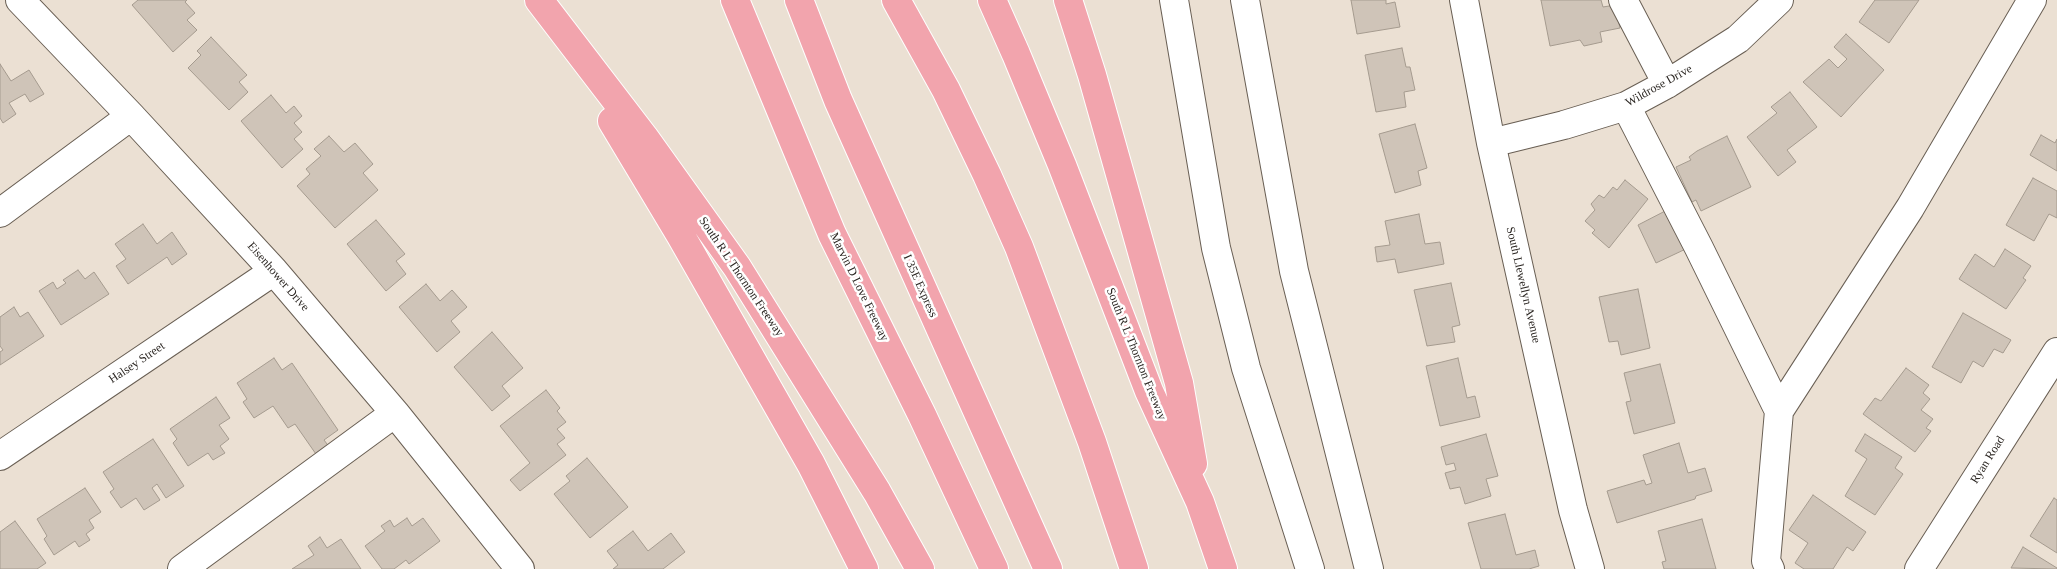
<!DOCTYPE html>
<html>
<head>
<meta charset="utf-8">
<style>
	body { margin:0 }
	canvas { display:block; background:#ebe0d3 }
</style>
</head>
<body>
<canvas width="2057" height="569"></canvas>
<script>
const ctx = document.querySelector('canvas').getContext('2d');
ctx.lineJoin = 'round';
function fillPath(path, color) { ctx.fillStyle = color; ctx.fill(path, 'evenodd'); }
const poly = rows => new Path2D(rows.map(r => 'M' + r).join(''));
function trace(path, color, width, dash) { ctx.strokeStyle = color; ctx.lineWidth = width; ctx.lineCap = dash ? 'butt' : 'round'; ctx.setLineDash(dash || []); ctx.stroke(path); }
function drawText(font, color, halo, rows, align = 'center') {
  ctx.font = font + ' Georgia,serif'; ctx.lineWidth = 5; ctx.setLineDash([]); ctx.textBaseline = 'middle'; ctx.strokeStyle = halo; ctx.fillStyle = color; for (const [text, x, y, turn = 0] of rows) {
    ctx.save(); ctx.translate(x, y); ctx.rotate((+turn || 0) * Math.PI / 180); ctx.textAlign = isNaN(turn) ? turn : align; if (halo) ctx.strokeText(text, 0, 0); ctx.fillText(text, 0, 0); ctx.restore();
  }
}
const building = poly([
	[138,0,187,0,185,2,195,13,187,20,197,30,173,52,132,5,138,0],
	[1351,0,1386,0,1386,4,1395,2,1400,27,1357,34,1351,0],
	[1541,0,1601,0,1603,7,1615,5,1620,28,1600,32,1602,42,1584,46,1580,40,1550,46,1541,0],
	[1875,0,1919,0,1889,43,1859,22,1875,0],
	[1846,34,1884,70,1841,117,1803,82,1829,59,1838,68,1847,59,1834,47,1846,34],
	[211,37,247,75,239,82,248,92,229,110,188,68,201,55,197,51,211,37],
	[1402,48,1406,67,1410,67,1415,90,1404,92,1406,107,1376,112,1365,55,1402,48],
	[0,64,11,81,29,70,44,94,30,102,25,94,9,103,16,114,3,123,0,118,0,64],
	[1790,92,1817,127,1787,150,1796,162,1778,176,1747,137,1777,113,1771,107,1790,92],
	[271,95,286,113,294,106,302,116,294,123,302,132,294,139,303,149,282,168,241,121,271,95],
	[1415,124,1427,168,1418,171,1421,185,1395,193,1379,134,1415,124],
	[2041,135,2055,143,2057,139,2057,171,2030,155,2041,135],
	[329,136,344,152,355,143,373,164,363,173,378,190,335,228,297,186,310,174,306,169,321,156,314,149,329,136],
	[1727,136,1751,187,1701,211,1696,200,1692,202,1676,167,1691,160,1689,157,1697,151,1727,136],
	[2033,178,2057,191,2057,218,2049,214,2034,241,2006,225,2033,178],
	[1625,180,1648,199,1609,248,1592,233,1595,230,1585,221,1595,210,1591,204,1599,195,1604,198,1613,187,1617,190,1625,180],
	[1671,208,1690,247,1656,263,1638,225,1671,208],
	[1419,214,1425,244,1440,242,1444,264,1398,273,1395,259,1377,262,1375,247,1390,245,1385,221,1419,214],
	[376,220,405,254,396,261,406,274,386,291,347,244,376,220],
	[143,224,157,244,172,232,187,254,172,265,167,257,128,284,116,266,126,259,115,244,143,224],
	[2005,249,2031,266,2023,278,2026,280,2006,309,1959,279,1975,254,1994,267,2005,249],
	[78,270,85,279,94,272,109,294,61,325,39,291,53,282,57,289,66,283,63,280,78,270],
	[1451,283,1460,325,1452,327,1455,342,1427,346,1414,290,1451,283],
	[426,284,440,301,452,290,467,307,451,321,460,332,437,352,399,307,426,284],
	[1638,289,1650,348,1621,355,1618,341,1609,342,1599,297,1638,289],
	[14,307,20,317,28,312,44,336,0,365,0,352,3,350,0,346,0,317,14,307],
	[1963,313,2011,340,2003,353,1994,349,1983,367,1973,361,1961,383,1932,367,1963,313],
	[492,332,523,368,502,386,510,396,492,411,454,367,492,332],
	[274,358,282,370,292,363,338,430,324,440,330,448,318,457,295,424,288,428,273,406,254,418,243,402,247,399,237,383,274,358],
	[1458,358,1467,398,1475,396,1480,417,1440,426,1426,366,1458,358],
	[1660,364,1675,423,1634,434,1626,402,1631,401,1624,373,1660,364],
	[1906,368,1929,385,1923,393,1930,399,1921,410,1933,419,1926,428,1931,431,1915,452,1863,414,1875,398,1881,401,1906,368],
	[546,390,560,408,557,411,566,422,557,429,565,438,557,444,566,455,520,491,510,480,530,463,500,426,546,390],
	[216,397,230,418,219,425,229,439,220,446,225,453,213,460,208,453,188,466,173,443,177,439,170,429,216,397],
	[1486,434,1498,476,1486,479,1491,496,1465,504,1460,487,1450,489,1445,473,1456,470,1454,463,1446,465,1441,447,1486,434],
	[1865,434,1902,457,1895,468,1903,474,1875,515,1845,496,1867,459,1855,451,1865,434],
	[153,439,184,486,166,498,157,484,152,488,160,500,144,510,136,498,121,508,110,492,114,489,103,472,153,439],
	[1679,443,1688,473,1705,468,1712,491,1696,496,1695,499,1617,523,1607,491,1644,480,1646,485,1652,483,1643,455,1679,443],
	[587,458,628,507,590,538,554,494,570,481,566,476,587,458],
	[85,488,101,512,89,520,94,528,86,534,90,540,79,547,75,541,54,555,44,539,47,536,37,519,85,488],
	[1813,495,1866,532,1853,551,1847,547,1833,569,1804,569,1795,563,1808,543,1789,530,1813,495],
	[2054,498,2057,500,2057,553,2030,536,2054,498],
	[1505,514,1516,555,1535,550,1539,566,1529,569,1481,569,1468,523,1505,514],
	[407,518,412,526,423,518,440,541,409,564,406,560,394,569,382,569,365,546,385,531,381,526,390,520,394,527,407,518],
	[1702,519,1716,569,1664,569,1662,562,1666,561,1658,531,1702,519],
	[15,521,46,563,37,569,0,569,0,532,15,521],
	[633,531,648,551,671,533,685,552,663,569,613,569,618,565,607,551,633,531],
	[320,537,327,548,341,539,361,569,292,569,314,555,308,546,320,537],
	[2023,547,2057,568,2057,569,2011,568,2023,547]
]);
fillPath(building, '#cfc4b8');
trace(building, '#a59b8f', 1);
const minor = poly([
	[20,0,131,116,274,271,395,413,520,569],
	[1174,0,1216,248,1246,368,1310,569],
	[1245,0,1294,271,1369,569],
	[1464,0,1491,143,1573,510,1590,569],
	[1623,0,1667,84],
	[1626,106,1699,248,1779,411,1766,561,1770,569],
	[1491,143,1564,125,1626,106,1667,84,1738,39,1779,0],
	[0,213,131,116],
	[1779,411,1910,208,2032,0],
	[0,456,274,271],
	[182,569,395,413],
	[1919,569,2057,352]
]);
const highway = poly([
	[539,0,644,137,737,267,877,492,920,569],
	[735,0,832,234,922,415,994,569],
	[799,0,838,100,1048,569],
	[896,0,946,90,987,175,1019,247,1092,442,1134,569],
	[992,0,1016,54,1062,165,1149,391,1200,502,1223,569],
	[1068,0,1092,75,1179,383,1193,464],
	[612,121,681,236,811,464,864,569]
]);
trace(minor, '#695f54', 30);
trace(highway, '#fff', 30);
trace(minor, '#fff', 28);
trace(highway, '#f2a4ad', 28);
drawText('12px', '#2c2723', '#fff', [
	["Wildrose Drive",1659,86,-29],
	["Eisenhower Drive",278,277,49],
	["South R L Thornton Freeway",741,277,56],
	["South Llewellyn Avenue",1523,285,77],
	["I 35E Express",920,286,66],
	["Marvin D Love Freeway",859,287,64],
	["South R L Thornton Freeway",1136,354,68],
	["Halsey Street",137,363,-34],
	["Ryan Road",1988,460,-58]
]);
</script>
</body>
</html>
